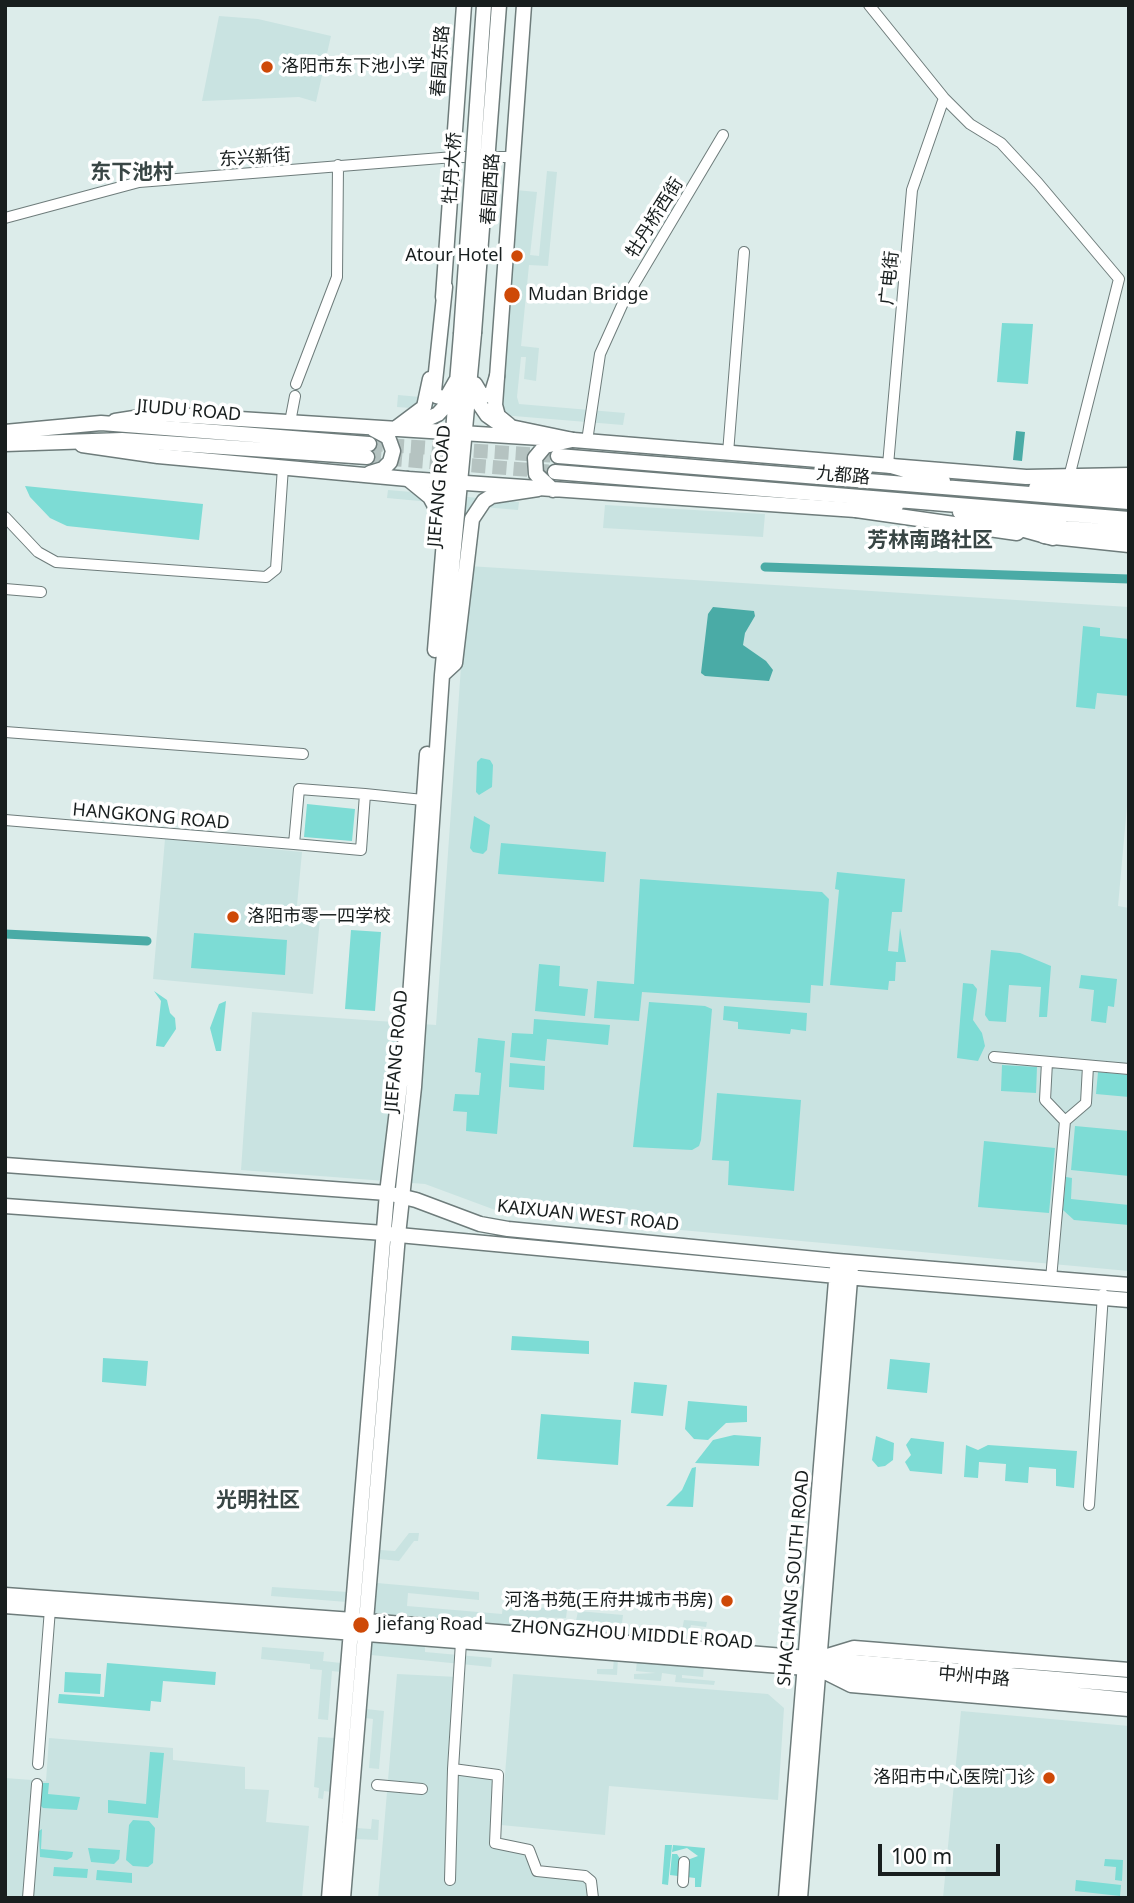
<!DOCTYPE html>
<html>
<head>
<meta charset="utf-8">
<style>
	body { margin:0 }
	#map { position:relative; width:1134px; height:1903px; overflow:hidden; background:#dcecea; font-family:"Noto Sans",sans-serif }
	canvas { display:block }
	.frame { position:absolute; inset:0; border:7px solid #181e1e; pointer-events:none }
	.scale { position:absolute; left:878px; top:1844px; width:122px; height:32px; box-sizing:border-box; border:4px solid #181e1e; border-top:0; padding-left:9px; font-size:21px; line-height:24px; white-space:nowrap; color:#181e1e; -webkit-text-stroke:5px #fff; paint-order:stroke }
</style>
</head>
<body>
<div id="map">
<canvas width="1134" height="1903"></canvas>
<div class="frame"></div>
<div class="scale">100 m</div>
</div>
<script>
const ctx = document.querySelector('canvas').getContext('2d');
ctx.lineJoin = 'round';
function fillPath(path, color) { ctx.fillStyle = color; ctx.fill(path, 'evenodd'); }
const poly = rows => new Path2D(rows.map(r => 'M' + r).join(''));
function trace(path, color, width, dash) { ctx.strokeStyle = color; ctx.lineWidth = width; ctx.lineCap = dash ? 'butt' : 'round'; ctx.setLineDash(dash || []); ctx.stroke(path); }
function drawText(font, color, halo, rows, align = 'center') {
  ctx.font = font + ' "Noto Sans","Noto Sans SC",sans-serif'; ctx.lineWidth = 7; ctx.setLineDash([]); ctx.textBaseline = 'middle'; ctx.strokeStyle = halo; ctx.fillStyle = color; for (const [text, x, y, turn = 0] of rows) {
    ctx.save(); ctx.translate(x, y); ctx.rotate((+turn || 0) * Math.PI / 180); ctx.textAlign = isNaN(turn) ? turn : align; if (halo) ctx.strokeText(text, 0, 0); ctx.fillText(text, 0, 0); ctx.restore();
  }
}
fillPath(poly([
	[219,16,258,19,331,36,316,102,299,97,202,101],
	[547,171,557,172,548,266,529,265,521,346,539,348,536,381,524,379,526,357,521,357,517,397,519,404,625,413,623,425,465,412,458,496,519,502,518,510,471,506,470,513,452,511,452,504,387,498,388,490,448,495,455,411,397,407,398,395,487,403,505,189,537,192,530,255,539,256],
	[605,505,765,514,763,537,603,528],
	[468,566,1129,607,1129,784,1118,906,1129,908,1129,1271,506,1214,425,1184,241,1170,252,1012,436,1025],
	[165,839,302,852,296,916,320,918,313,994,153,979],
	[368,1382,393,1384,380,1550,395,1551,409,1533,419,1533,418,1541,414,1541,399,1561,379,1559,377,1583,479,1592,479,1600,408,1593,407,1606,502,1614,503,1604,567,1610,566,1618,528,1617,576,1621,578,1611,623,1615,622,1623,592,1622,682,1630,684,1620,707,1622,706,1627,691,1625,690,1630,723,1633,721,1666,704,1665,703,1677,682,1675,682,1678,715,1681,714,1685,675,1682,676,1675,662,1673,661,1681,634,1679,634,1674,656,1673,636,1671,637,1660,618,1658,617,1675,597,1674,597,1669,613,1669,614,1658,425,1643,425,1652,492,1658,491,1667,371,1655,366,1709,384,1711,379,1769,369,1768,373,1719,365,1718,356,1828,371,1829,372,1819,379,1820,378,1840,355,1839,350,1898,322,1898,331,1792,324,1791,323,1799,318,1798,319,1788,314,1787,318,1737,336,1738,341,1672,332,1671,328,1720,318,1719,322,1670,310,1669,310,1664,261,1659,262,1647,324,1652,323,1661,341,1663,347,1602,271,1596,272,1587,348,1592],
	[397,1674,458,1677,453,1769,498,1775,495,1843,533,1848,531,1871,587,1878,586,1898,378,1898],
	[513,1674,768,1694,784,1708,778,1800,609,1786,605,1835,501,1825],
	[961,1711,1129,1726,1129,1898,943,1898],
	[49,1738,173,1748,173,1760,245,1767,245,1789,269,1790,266,1822,309,1826,302,1898,5,1898,5,1778,46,1781]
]), '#c9e3e1');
fillPath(poly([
	[1002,323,1033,324,1028,384,997,382],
	[25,486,203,504,199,540,67,526,50,518,30,497],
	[1083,626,1100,628,1100,636,1129,639,1129,696,1097,693,1095,709,1076,707],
	[481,758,490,760,493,765,492,787,479,795,476,792,477,762],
	[307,804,355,809,352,841,304,837],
	[474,816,490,825,487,850,483,854,473,852,470,848],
	[501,843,606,852,604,882,498,874],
	[837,872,905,879,902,912,892,912,888,951,898,952,900,928,906,962,896,962,895,981,889,981,888,990,830,985,839,890,835,889],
	[640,879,822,892,829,899,823,986,811,985,810,1003,642,992,639,1021,594,1018,597,981,634,984],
	[351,930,381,932,375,1011,345,1009],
	[194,933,287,940,285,975,191,968],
	[991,950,1020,953,1051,966,1047,1017,1039,1017,1041,987,1009,985,1006,1022,989,1021,985,1015],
	[539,964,560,966,559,986,588,989,585,1016,535,1011],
	[1081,975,1117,979,1114,1007,1108,1006,1106,1023,1091,1021,1094,990,1079,988],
	[963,983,973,984,977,989,973,1020,982,1033,985,1046,978,1061,957,1058],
	[154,991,167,1000,170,1013,175,1018,176,1029,164,1047,156,1046,161,1001],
	[226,1001,221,1051,216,1051,210,1028,219,1004],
	[649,1002,705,1006,712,1009,701,1140,699,1146,692,1150,633,1147],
	[724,1006,807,1013,806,1031,791,1029,790,1034,738,1029,738,1022,723,1020],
	[534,1019,610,1025,608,1045,547,1039,545,1061,510,1057,512,1033,533,1034],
	[478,1038,505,1041,497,1134,466,1131,467,1112,453,1111,455,1094,479,1095,481,1073,475,1072],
	[510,1063,545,1066,544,1090,509,1087],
	[1002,1065,1037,1067,1036,1093,1001,1091],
	[1098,1072,1129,1075,1129,1097,1096,1094],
	[717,1093,801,1100,794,1191,728,1185,729,1161,712,1160],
	[1075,1126,1129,1131,1129,1176,1071,1170],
	[984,1141,1055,1148,1049,1213,978,1207],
	[1066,1177,1072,1178,1071,1199,1129,1205,1129,1225,1074,1220,1063,1210],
	[512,1336,589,1341,589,1354,511,1350],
	[103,1358,148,1361,146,1386,102,1382],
	[890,1359,930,1363,927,1393,887,1389],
	[634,1382,667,1385,663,1416,631,1413],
	[688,1401,747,1406,747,1422,726,1423,708,1440,694,1439,685,1429],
	[541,1414,621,1420,618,1465,537,1459],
	[734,1435,761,1437,759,1466,695,1463,713,1440],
	[876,1436,894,1443,893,1460,885,1466,878,1467,872,1460],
	[911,1438,944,1442,942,1474,910,1471,905,1462,911,1455,906,1445],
	[966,1445,978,1450,988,1445,1077,1451,1074,1488,1056,1486,1056,1469,1029,1467,1028,1483,1005,1481,1006,1464,979,1462,978,1478,964,1477],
	[696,1467,693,1507,666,1506,682,1490,692,1468],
	[107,1663,216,1672,215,1685,163,1681,161,1702,151,1701,150,1711,58,1703,59,1694,104,1697],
	[65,1672,101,1674,100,1694,64,1692],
	[150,1752,164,1753,158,1818,108,1813,108,1800,146,1804],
	[42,1783,49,1783,48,1794,80,1797,77,1810,43,1808,40,1805],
	[133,1820,149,1821,155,1828,153,1863,148,1867,133,1866,126,1860,129,1825],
	[42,1829,41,1849,73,1852,72,1857,67,1860,40,1857,39,1831],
	[665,1845,672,1845,668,1885,662,1884],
	[673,1845,705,1848,701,1887,695,1887,695,1878,670,1875,672,1854,677,1854,682,1862,698,1856,687,1848,672,1852],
	[88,1848,120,1850,119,1859,114,1864,91,1862],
	[1105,1859,1123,1860,1122,1881,1115,1880,1116,1867,1104,1866],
	[54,1867,88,1869,87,1878,53,1876],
	[97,1870,132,1873,132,1883,96,1880],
	[1076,1880,1121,1885,1120,1896,1075,1891]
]), '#7ddcd5');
fillPath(poly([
	[1016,431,1025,432,1022,461,1013,460],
	[713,607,754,611,755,616,745,633,743,645,766,661,773,670,769,681,705,676,701,673,708,614]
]), '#4aaba6');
trace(poly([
	[765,567,1129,579],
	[5,934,147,941]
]), '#4aaba6', 9);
trace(poly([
	[369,444,558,456],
	[367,457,555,472]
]), '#b5c3c1', 14, [14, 7]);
const street = poly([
	[869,5,944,98,970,124,1001,143,1038,183,1119,279,1068,481],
	[5,218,139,182,454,157,512,157],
	[296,384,337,277,338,165],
	[290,422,295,396],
	[587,441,600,354,623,303,723,135],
	[728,453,744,252],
	[888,465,912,190,944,98],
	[5,517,38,552,56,562,266,577,276,569,283,467],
	[5,589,41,592],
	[5,732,303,754],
	[365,794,361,850,294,844,299,789,365,794,423,800],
	[5,820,294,844],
	[994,1057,1129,1069],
	[1047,1062,1045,1100,1065,1121],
	[1051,1279,1065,1121,1086,1103,1088,1066],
	[1089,1505,1103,1294],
	[461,1642,453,1769,498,1775,495,1843,529,1850,537,1871,585,1876,591,1881,593,1898],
	[38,1764,50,1609],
	[377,1785,422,1789],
	[450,1880,453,1769],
	[683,1882,684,1862],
	[28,1898,37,1784]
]);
const secondary = poly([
	[443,297,464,5],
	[115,421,160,414,541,438],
	[509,425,498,416,495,405,524,5],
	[396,428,424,407,430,379],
	[561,439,1026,477,1129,475],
	[82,445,158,456,408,479,856,510,1017,533],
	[370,473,383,469,390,462,393,451,388,437,373,429],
	[553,490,536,474,535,458,545,446,572,440],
	[1044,536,1129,545],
	[387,1193,416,1200,480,1224,508,1229,837,1261,1129,1285],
	[388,1234,869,1279,1129,1300],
	[821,1658,854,1648,1129,1670],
	[821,1670,851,1685,1129,1709],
	[786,1898,837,1268],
	[800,1898,851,1267]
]);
const primary = poly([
	[445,287,434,391,436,396,444,398,448,395,456,381],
	[475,384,481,394,491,396,497,376],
	[474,386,476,399,487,415,501,425,573,440],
	[396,428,419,423,438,414,449,402,453,391],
	[5,432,101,423,369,444],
	[5,444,122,440,367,457],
	[558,456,1129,502],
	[888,465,943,481],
	[555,472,1129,519],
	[408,479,430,497,444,523],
	[1036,488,1129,488],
	[856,510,896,506],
	[960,512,1053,538],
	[1002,517,1065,528,1129,533],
	[435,650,461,334],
	[442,675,455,663,472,519,484,501,492,496,538,489],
	[5,1165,387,1193],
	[5,1206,384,1233],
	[5,1595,367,1621,1129,1685],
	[5,1606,820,1669,1129,1700],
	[975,1666,1012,1661],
	[329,1898,387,1193,409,1011,427,754],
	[343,1898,398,1235,414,1087,442,675,474,333]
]);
trace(street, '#6e7c7b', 12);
trace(secondary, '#6e7c7b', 17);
trace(primary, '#6e7c7b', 17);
trace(street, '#fff', 10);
trace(secondary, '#fff', 14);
trace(primary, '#fff', 14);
const primaryBridge = poly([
	[474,333,499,5],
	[461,334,484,5]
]);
trace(primaryBridge, '#6e7c7b', 17, []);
trace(primaryBridge, '#fff', 14);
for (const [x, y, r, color] of [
	[267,67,7,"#ce4907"],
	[517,256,7,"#ce4907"],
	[512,295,9,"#ce4907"],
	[233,917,7,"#ce4907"],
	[727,1601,7,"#ce4907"],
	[361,1625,9,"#ce4907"],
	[1049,1778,7,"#ce4907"]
]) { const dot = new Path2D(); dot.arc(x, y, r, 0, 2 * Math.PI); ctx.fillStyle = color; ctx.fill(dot); trace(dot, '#fff', 2.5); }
drawText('18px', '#181e1e', '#fff', [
	["春园东路",441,61,-86],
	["东兴新街",255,158,-4],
	["牡丹大桥",453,168,-86],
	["春园西路",491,189,-86],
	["牡丹桥西街",655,218,-58],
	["广电街",890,278,-84],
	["JIUDU ROAD",189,411,5],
	["九都路",843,476,5],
	["JIEFANG ROAD",440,486,-85],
	["HANGKONG ROAD",151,817,5],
	["JIEFANG ROAD",397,1051,-85],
	["KAIXUAN WEST ROAD",588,1216,6],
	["SHACHANG SOUTH ROAD",794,1578,-85],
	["ZHONGZHOU MIDDLE ROAD",632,1635,4],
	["中州中路",974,1677,5]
]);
drawText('18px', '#181e1e', '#fff', [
	["洛阳市东下池小学",281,67],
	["Atour Hotel",503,256,"right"],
	["Mudan Bridge",528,295],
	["洛阳市零一四学校",247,917],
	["河洛书苑(王府井城市书房)",713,1601,"right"],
	["Jiefang Road",377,1625],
	["洛阳市中心医院门诊",1035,1778,"right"]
], 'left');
drawText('bold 21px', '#394645', '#fff', [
	["东下池村",132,173],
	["芳林南路社区",930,541],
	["光明社区",258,1501]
]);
</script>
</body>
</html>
